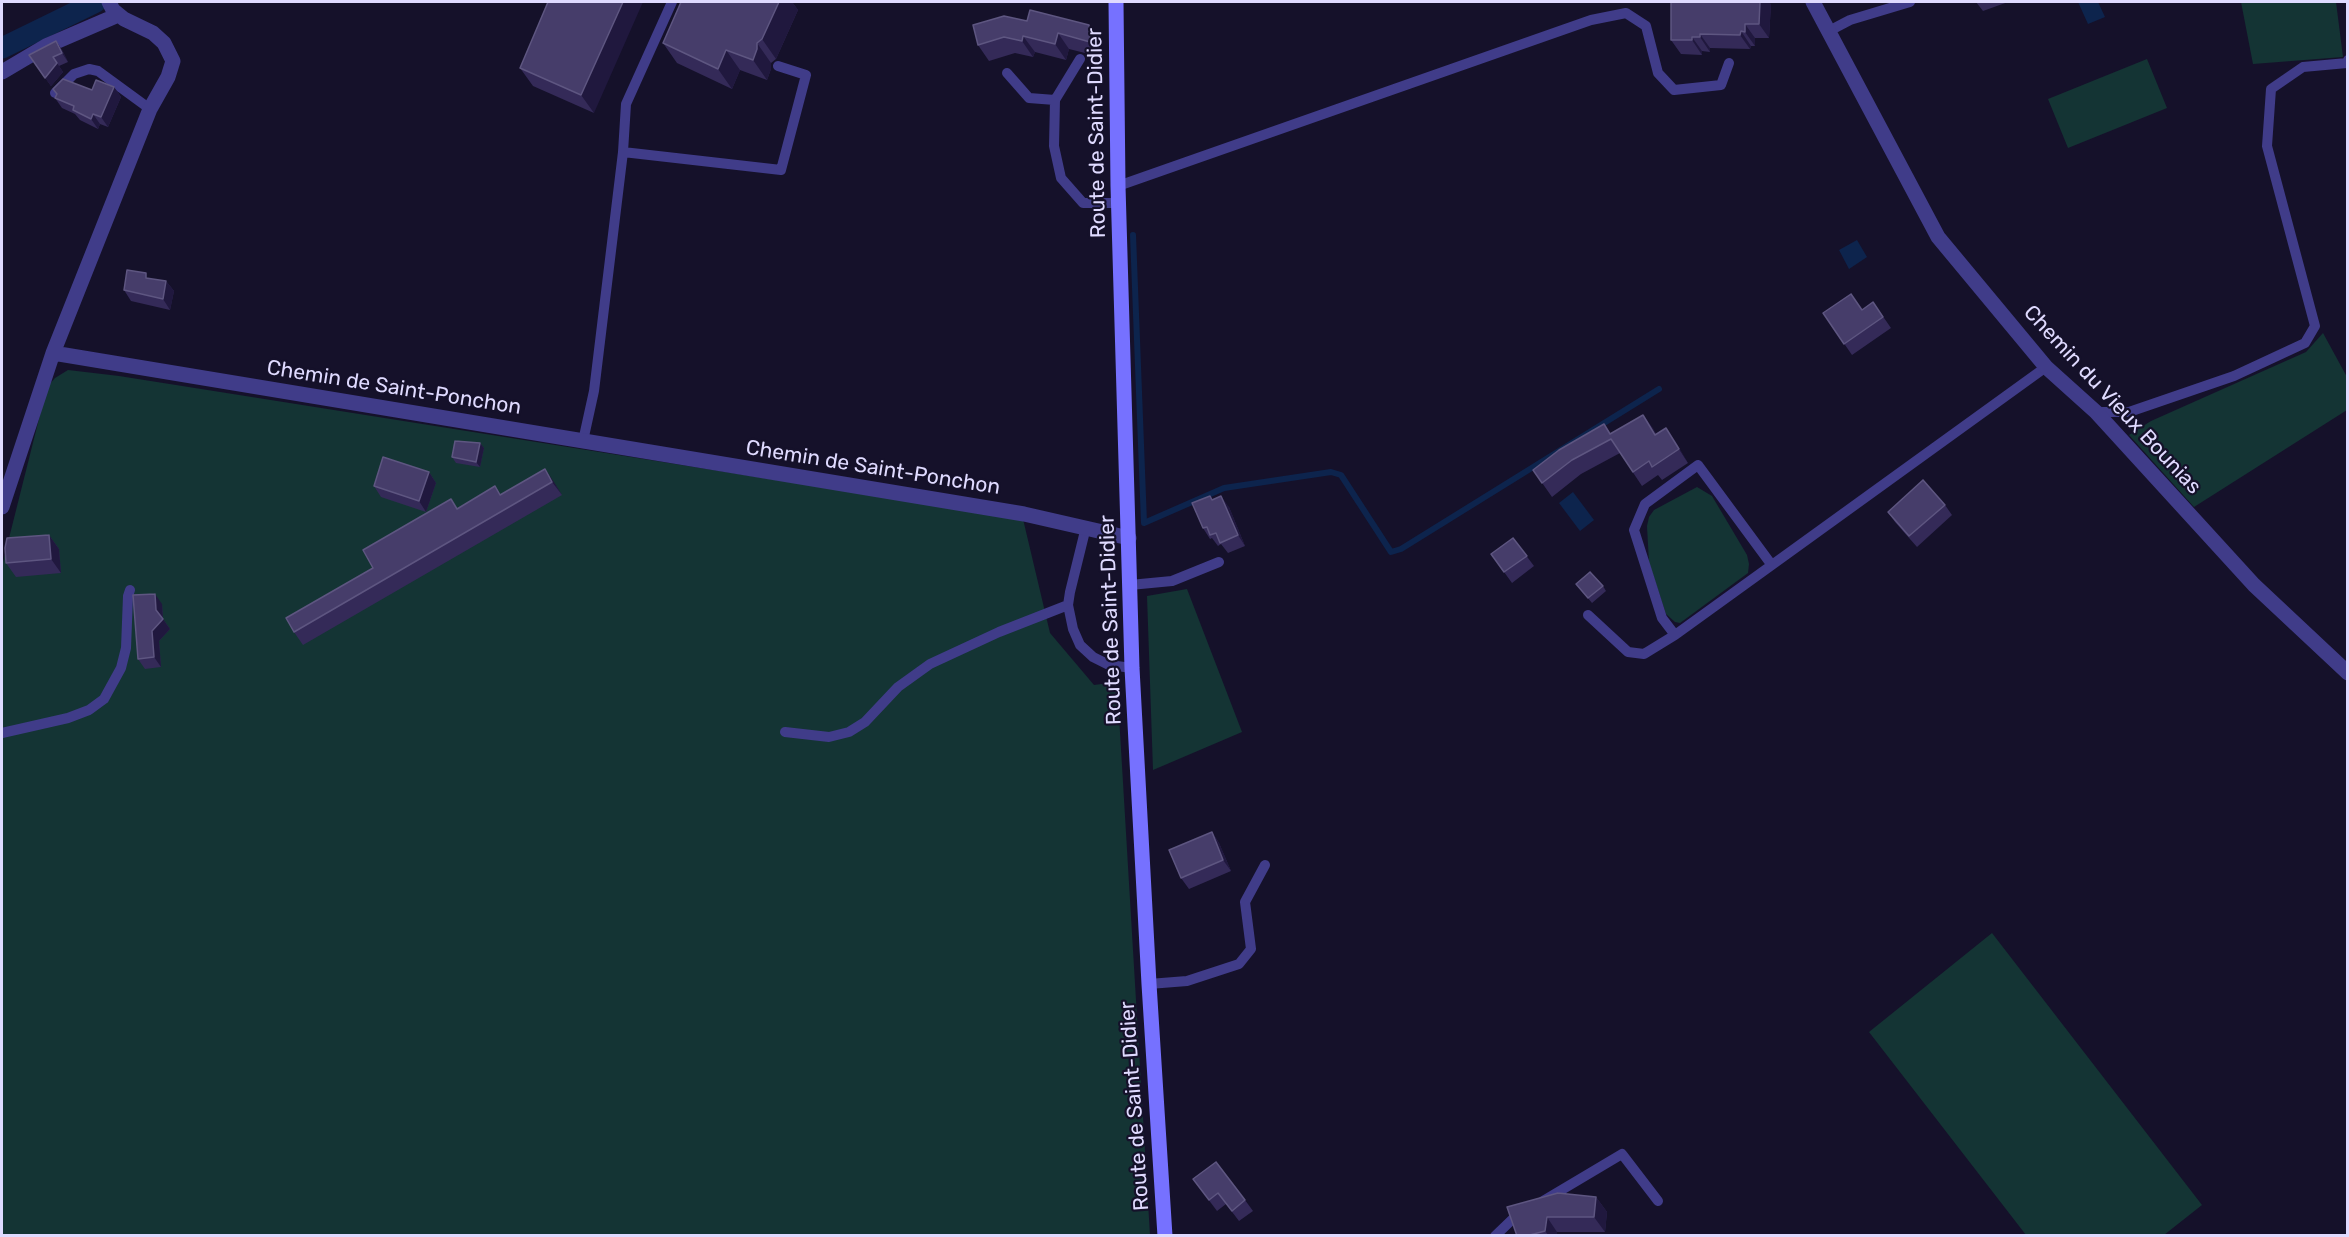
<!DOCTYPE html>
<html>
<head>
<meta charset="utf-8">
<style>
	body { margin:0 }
	#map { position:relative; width:2349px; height:1237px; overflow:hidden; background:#15112a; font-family:Rubik,sans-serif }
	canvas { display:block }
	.frame { position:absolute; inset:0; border:3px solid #dfdaff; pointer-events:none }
</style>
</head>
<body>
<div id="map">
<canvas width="2349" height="1237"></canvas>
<div class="frame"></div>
</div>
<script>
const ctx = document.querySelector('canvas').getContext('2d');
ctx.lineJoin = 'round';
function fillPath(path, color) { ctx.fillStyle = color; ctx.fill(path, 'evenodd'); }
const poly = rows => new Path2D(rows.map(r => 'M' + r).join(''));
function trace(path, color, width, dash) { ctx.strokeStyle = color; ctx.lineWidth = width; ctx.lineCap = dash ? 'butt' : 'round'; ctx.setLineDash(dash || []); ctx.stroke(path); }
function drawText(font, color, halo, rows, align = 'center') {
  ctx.font = font + ' Rubik,sans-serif'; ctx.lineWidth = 4.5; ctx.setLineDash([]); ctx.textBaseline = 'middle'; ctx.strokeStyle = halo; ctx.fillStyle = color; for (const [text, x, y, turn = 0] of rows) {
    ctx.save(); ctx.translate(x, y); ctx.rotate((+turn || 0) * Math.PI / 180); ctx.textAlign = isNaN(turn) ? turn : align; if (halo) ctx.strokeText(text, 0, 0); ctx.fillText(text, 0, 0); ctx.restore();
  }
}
fillPath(poly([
	[2241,2,2336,2,2343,57,2253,64],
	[2147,59,2167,108,2068,148,2048,99],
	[2323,333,2347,377,2347,410,2194,507,2129,435,2151,421,2306,352],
	[68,370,119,376,1023,519,1050,633,1094,685,1117,682,1150,1235,2,1236,2,566,47,387,55,378],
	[1697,487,1712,496,1747,555,1749,564,1748,573,1680,623,1675,622,1666,614,1649,563,1647,526,1649,517,1654,510],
	[1187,589,1242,732,1153,770,1147,596],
	[1992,933,2202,1205,2164,1235,2026,1235,1869,1032]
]), '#143434');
fillPath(poly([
	[2078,2,2098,2,2105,17,2088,24],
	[1857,240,1867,257,1849,269,1839,250],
	[1573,492,1594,520,1580,531,1559,503]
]), '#0d244d');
trace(poly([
	[1133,235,1144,523,1224,488,1331,472,1341,475,1391,552,1401,549,1659,389]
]), '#0d244d', 6);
trace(poly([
	[2,48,96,2]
]), '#0d244d', 21);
trace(poly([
	[1829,31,1850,20,1910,2],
	[1007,73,1029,98,1055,100,1054,146,1061,178,1083,203,1119,203],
	[55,93,74,74,89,69,98,71,150,109],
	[1055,100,1080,59],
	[623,152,781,170,806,75,778,66],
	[1118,186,1591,20,1626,13,1646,26,1658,73,1674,90,1721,85,1729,63],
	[2096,412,2129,412,2234,376,2305,343,2315,326,2267,146,2271,89,2303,67,2347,63,2348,60],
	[583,441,594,391,623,152,626,104,672,2],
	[1086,527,1070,592,1068,605,1073,629,1080,645,1093,657,1109,665,1132,668],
	[1771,564,1698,465,1645,504,1634,530,1662,618,1675,635,2046,367],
	[1130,585,1172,581,1219,562],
	[1588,615,1628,652,1644,654,1675,635],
	[785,732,829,737,849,732,865,722,898,687,930,664,999,632,1068,605],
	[2,733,68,718,89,710,104,699,121,668,126,648,128,596,130,590],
	[1149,984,1187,981,1239,964,1251,949,1245,902,1265,865],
	[1543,1201,1622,1154,1658,1201],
	[1495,1236,1521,1211]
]), '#403c89', 10);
trace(poly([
	[1813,2,1938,237,2046,367,2096,412,2254,585,2348,673],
	[2,72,46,46,118,15],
	[53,353,1024,514,1129,538],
	[2,507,53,353,150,109,168,77,173,61,164,43,153,33,124,19,113,10,109,2]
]), '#403c89', 15);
trace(poly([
	[1116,2,1118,186,1132,668,1149,984,1165,1236]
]), '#7671ff', 15);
fillPath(poly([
	[548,2,594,113,533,86,520,68],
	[681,2,792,2,798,10,776,59,771,63,771,69,767,80,740,70,732,89,677,63,663,43],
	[1976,2,2008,2,1983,11],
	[1771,4,1769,38,1755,38,1755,46,1751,46,1750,49,1710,48,1710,52,1702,51,1702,55,1681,54,1671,40],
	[1004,16,1100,41,1101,57,1069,49,1066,60,1035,52,1033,57,1015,53,989,61,978,45],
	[56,41,62,50,68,62,59,66,63,72,51,86,29,55],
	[114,87,121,97,108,127,100,124,98,129,80,120,75,114,62,108,55,98,92,90],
	[166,281,174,291,170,310,131,301,124,290],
	[1873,302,1891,328,1852,355,1823,313,1862,310],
	[1643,415,1656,434,1666,428,1688,463,1662,480,1658,475,1642,486,1620,453,1581,474,1552,497,1533,470,1604,424,1611,434],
	[480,443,484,448,480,467,456,463,452,457],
	[545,469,562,495,303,645,294,632,373,568,451,499,457,509,495,486,501,495],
	[429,472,436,483,426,512,381,497,374,486],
	[1210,496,1213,500,1229,507,1245,546,1228,553,1221,544,1218,546,1212,538,1210,539,1203,528],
	[1945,505,1952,515,1917,547,1895,522,1888,512],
	[49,535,59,549,61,573,16,577,6,563],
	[1513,538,1534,566,1512,583,1491,554],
	[1576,584,1603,586,1606,591,1592,603],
	[162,604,163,619,170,629,159,641,161,667,145,669,138,659],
	[1212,832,1219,843,1231,871,1189,889,1181,878],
	[1193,1179,1245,1200,1253,1211,1239,1221,1226,1204,1217,1211],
	[1596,1197,1607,1212,1605,1232,1557,1232,1557,1236,1517,1236,1507,1207]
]), '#342a58');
fillPath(poly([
	[623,2,643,2,594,113,581,95],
	[779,2,792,2,798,10,776,59,762,39],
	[1760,2,1769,2,1771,4,1769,38,1759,24],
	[1745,24,1755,38,1755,46,1745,32],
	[1089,25,1100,41,1101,57,1090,42],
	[1741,31,1751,46,1750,49,1740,35],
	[1058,33,1069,49,1066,60,1055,44],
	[1700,34,1710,48,1710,52,1700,37],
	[1023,36,1035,52,1033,57,1022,41],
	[1692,37,1702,51,1702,55,1692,40],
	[56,41,62,50,68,62,62,53],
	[757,43,771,63,771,69,767,80,753,60],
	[726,50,740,70,732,89,718,69],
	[53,57,63,72,51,86,45,78],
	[114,87,121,97,108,127,101,117],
	[93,114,100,124,98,129,91,119],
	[166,281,174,291,170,310,163,299],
	[1643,415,1653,428,1665,449,1655,435],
	[1666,428,1676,442,1688,463,1679,449],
	[480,443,484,448,480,467,476,462],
	[545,469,554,482,562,495,552,482],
	[429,472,436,483,426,512,419,501],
	[1221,496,1229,507,1245,546,1238,535],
	[49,535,59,549,61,573,51,559],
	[155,594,162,604,163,619,170,629,159,641,161,667,154,657,152,631,156,610],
	[1212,832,1219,843,1231,871,1223,860],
	[1596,1197,1607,1212,1605,1232,1594,1217],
	[1547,1217,1557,1232,1557,1236,1549,1236,1545,1231]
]), '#20183e');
const building = poly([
	[548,2,623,2,581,95,520,68,548,2],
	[681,2,779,2,762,39,757,43,757,49,753,60,726,50,718,69,663,43,681,2],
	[1671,2,1760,2,1759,24,1745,24,1745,32,1741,31,1740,35,1700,34,1700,37,1692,37,1692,40,1671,40,1671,2],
	[1030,10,1089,25,1090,42,1058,33,1055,44,1023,36,1022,41,1004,37,978,45,973,25,1004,16,1027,21,1030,10],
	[56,41,62,53,53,57,57,63,45,78,29,55,56,41],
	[63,79,92,90,96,80,114,87,101,117,93,114,91,119,73,110,74,106,55,98,57,94,53,89,63,79],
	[127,270,146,273,146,278,166,281,163,299,124,290,127,270],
	[1851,294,1862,310,1873,302,1883,317,1844,344,1823,313,1851,294],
	[1643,415,1655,435,1666,428,1679,449,1652,467,1649,461,1633,472,1611,439,1572,460,1542,483,1533,470,1559,450,1604,424,1610,434,1643,415],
	[455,441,480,443,476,462,452,457,455,441],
	[383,457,429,472,419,501,374,486,383,457],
	[545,469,552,482,294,632,286,618,373,568,363,550,451,499,457,509,495,486,500,495,545,469],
	[1923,480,1945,505,1909,536,1888,512,1923,480],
	[1210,496,1212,500,1221,496,1238,535,1220,543,1216,533,1210,535,1207,527,1203,528,1192,503,1210,496],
	[49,535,51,559,6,563,5,548,7,538,49,535],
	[1513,538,1527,556,1504,572,1491,554,1513,538],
	[1590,572,1603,586,1588,598,1576,584,1590,572],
	[155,594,156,610,163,619,152,631,154,657,138,659,133,595,155,594],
	[1212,832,1223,860,1181,878,1169,850,1212,832],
	[1216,1162,1245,1200,1232,1211,1218,1193,1209,1200,1193,1179,1216,1162],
	[1558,1193,1596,1197,1594,1217,1547,1217,1545,1231,1526,1236,1517,1236,1507,1207,1558,1193]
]);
fillPath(building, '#463d6a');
trace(building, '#5e5681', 1.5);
drawText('21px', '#dfdaff', '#15112a', [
	["Route de Saint-Didier",1097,133,-91],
	["Chemin de Saint-Ponchon",394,388,9],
	["Chemin du Vieux Bounias",2112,400,47],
	["Chemin de Saint-Ponchon",873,468,9],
	["Route de Saint-Didier",1111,620,-92],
	["Route de Saint-Didier",1135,1106,-94]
]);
</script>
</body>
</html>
